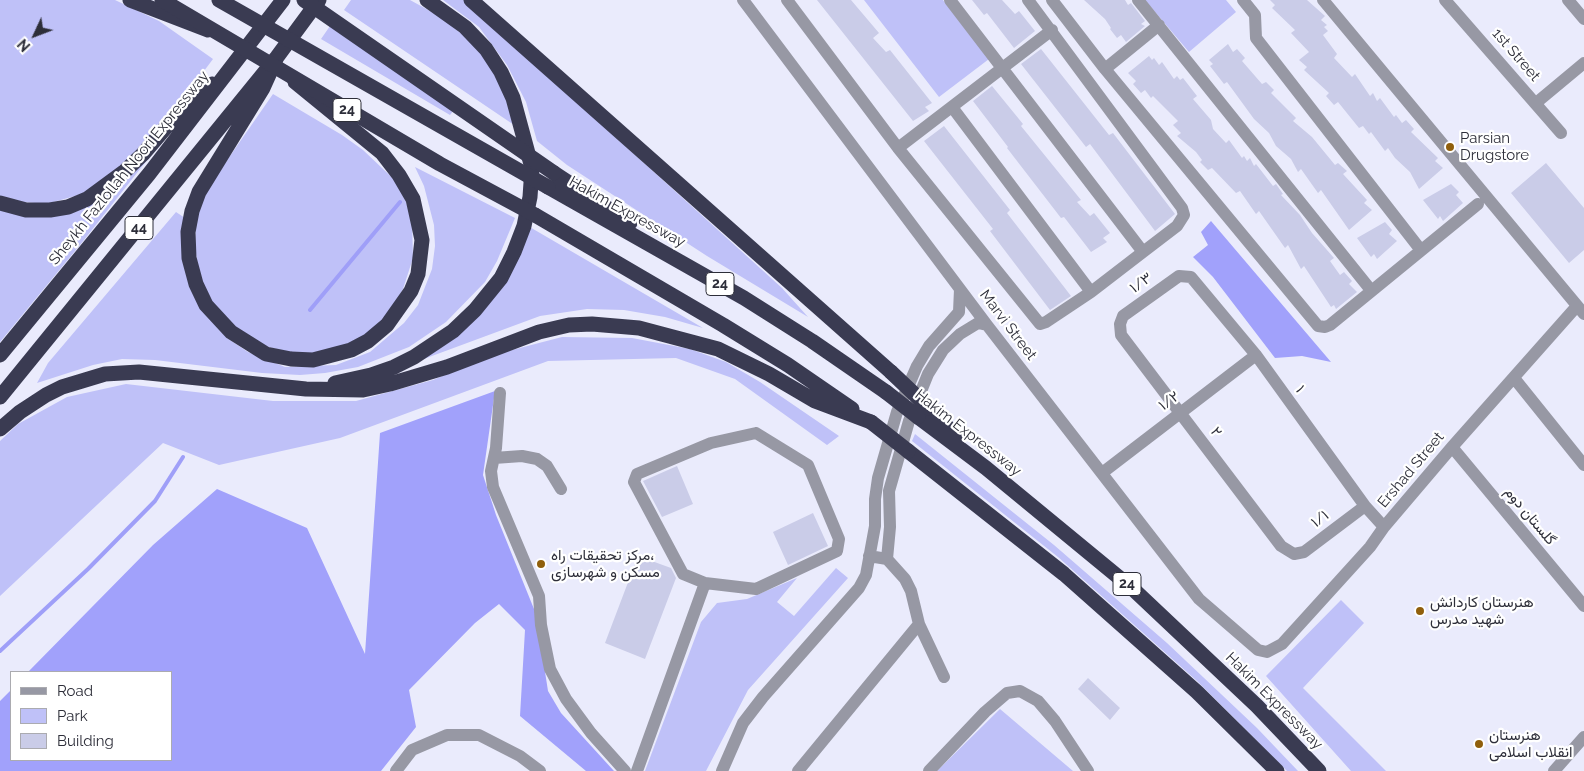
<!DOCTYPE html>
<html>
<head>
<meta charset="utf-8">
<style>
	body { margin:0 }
	#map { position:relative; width:1584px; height:771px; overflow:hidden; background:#eaebfc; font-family:Raleway,sans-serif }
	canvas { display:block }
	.legend { position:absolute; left:10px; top:671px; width:162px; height:90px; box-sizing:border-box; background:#fff; border:1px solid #ababb0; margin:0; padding:6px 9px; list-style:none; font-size:15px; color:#2d2e39 }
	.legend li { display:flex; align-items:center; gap:10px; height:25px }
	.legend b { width:25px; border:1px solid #ababb0 }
	.north { position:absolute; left:10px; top:10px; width:50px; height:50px; -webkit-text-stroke:4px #fff; paint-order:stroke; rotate:227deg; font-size:14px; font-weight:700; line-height:20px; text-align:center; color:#2d2e39 }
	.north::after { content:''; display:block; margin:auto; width:18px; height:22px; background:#2d2e39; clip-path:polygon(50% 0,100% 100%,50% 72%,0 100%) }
</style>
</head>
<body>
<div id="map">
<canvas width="1584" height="771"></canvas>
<ul class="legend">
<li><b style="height:6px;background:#9798a4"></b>Road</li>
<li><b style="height:14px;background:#bfc1f8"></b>Park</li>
<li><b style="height:14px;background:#cacce8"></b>Building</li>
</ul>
<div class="north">N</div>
</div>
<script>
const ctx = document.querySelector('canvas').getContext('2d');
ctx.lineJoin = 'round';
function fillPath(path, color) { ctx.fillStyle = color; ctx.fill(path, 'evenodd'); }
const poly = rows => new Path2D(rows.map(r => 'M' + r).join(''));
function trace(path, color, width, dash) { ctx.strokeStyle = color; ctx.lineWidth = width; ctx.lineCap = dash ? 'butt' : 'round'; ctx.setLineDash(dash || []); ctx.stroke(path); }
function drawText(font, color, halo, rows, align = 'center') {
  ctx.font = font + ' Raleway,Vazirmatn,sans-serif'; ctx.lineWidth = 4.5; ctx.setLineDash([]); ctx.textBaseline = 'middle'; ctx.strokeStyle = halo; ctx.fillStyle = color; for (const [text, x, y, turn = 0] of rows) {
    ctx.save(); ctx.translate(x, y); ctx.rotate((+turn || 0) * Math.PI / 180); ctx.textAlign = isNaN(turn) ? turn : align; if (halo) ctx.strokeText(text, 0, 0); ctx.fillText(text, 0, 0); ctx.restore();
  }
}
fillPath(poly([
	[0,0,115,0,159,21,213,59,177,107,133,157,86,193,46,204,23,202,0,196],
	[351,0,410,0,441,17,473,43,498,76,517,127,344,10],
	[443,0,464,0,782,288,808,317,707,256,567,165,537,141,526,102,507,65,479,27],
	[864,0,943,0,989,59,939,97],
	[1145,0,1226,0,1236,12,1189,52],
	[330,26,454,110,450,115,321,39],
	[273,94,342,135,363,150,401,186,412,221,413,258,403,289,394,305,387,315,362,338,328,352,295,354,265,346,239,332,211,302,199,275,195,246,196,218,205,192],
	[163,140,80,245,0,342,0,209,59,214],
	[415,167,515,218,497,261,485,282,446,322,409,347,358,367,325,373,300,375,262,373,155,360,122,359,93,365,37,383,48,363,176,212,185,218,183,249,227,338,248,352,285,367,336,365,370,352,404,323,418,305,432,269,435,246,434,225,424,186],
	[528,226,703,328,665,317,624,310,587,309,540,316,413,363,454,334],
	[562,337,632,338,690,349,726,362,760,382,839,436,827,445,735,379,676,358,548,361,340,438,219,465,163,443,0,596,0,441,18,424,67,397,126,384,273,401,356,401,433,380,489,356],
	[915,434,1054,545,1167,643,1257,728,1298,771,1287,771,1197,681,1058,557,912,441],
	[836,568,848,578,748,690,706,771,645,771,701,622,717,603,747,599,797,578,777,602,794,616],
	[1341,600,1364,623,1303,688,1386,771,1351,771,1266,676],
	[1000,709,1073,771,937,771]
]), '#bfc1f8');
fillPath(poly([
	[1211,221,1331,362,1302,356,1275,358,1213,277,1193,257,1208,245,1201,232],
	[495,391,483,475,496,515,536,614,548,691,561,713,614,771,586,771,520,716,525,630,499,604,475,623,409,690,416,727,381,771,0,771,0,701,11,690,11,760,171,760,171,672,28,672,153,545,217,489,307,528,365,654,380,433]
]), '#a1a1fb');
trace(poly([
	[310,310,400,202],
	[0,651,88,569,155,501,183,457]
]), '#9f9ff8', 4);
fillPath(poly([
	[817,0,851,0,879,33,873,38,886,52,890,50,932,103,925,107,929,111,913,121],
	[972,0,1002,0,1015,14,1019,11,1035,31,1014,48,987,13,984,15],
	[1084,0,1125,0,1128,5,1131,3,1145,21,1141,24,1145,26,1126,42,1121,35,1117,38,1110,29,1111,28,1105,19],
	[1270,0,1307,0,1325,16,1321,20,1327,25,1324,27,1328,31,1323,35,1337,54,1334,58,1352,77,1355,74,1370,96,1373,93,1377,101,1380,98,1394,117,1396,115,1402,123,1406,120,1414,129,1411,132,1438,158,1435,161,1443,168,1419,189,1410,172,1395,158,1388,148,1385,151,1371,132,1369,134,1363,126,1359,128,1338,102,1334,105,1326,96,1329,93,1304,70,1307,67,1299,60,1309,52,1291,33,1295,30,1272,8,1275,5],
	[1228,44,1233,52,1237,49,1245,58,1242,61,1262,84,1266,82,1274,90,1271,93,1296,118,1293,121,1312,137,1335,165,1338,163,1347,171,1343,174,1367,200,1364,203,1372,210,1349,230,1321,190,1318,193,1301,169,1298,172,1291,159,1276,146,1269,133,1254,119,1227,82,1224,84,1210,66,1213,64,1209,60],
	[1041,49,1109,135,1113,133,1175,214,1155,231,1090,144,1086,147,1021,64],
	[1149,56,1152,60,1154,58,1159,65,1162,62,1174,79,1177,76,1180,80,1183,78,1197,96,1193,99,1211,120,1213,129,1226,143,1229,140,1242,158,1244,156,1247,161,1250,158,1254,166,1256,164,1273,186,1276,184,1283,194,1281,195,1300,215,1312,233,1334,258,1330,261,1340,275,1344,272,1352,281,1349,284,1357,292,1336,309,1334,305,1331,307,1304,266,1301,269,1288,245,1285,248,1259,211,1256,214,1240,191,1236,193,1212,168,1208,170,1200,162,1202,160,1196,152,1177,136,1181,133,1173,125,1178,121,1153,96,1151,98,1145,90,1141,93,1133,84,1136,81,1128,73],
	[992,86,1023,124,1021,126,1081,200,1077,202,1090,216,1094,213,1110,233,1103,238,1107,242,1091,252,1064,217,1061,218,1007,148,1008,147,973,101],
	[944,126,1010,210,1007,213,1071,296,1050,310,990,231,993,229,924,141],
	[1546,163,1584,208,1584,250,1569,263,1511,193],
	[1451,184,1459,192,1456,195,1463,203,1443,221,1440,216,1438,219,1423,200],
	[1385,222,1392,230,1389,234,1397,241,1377,259,1374,254,1371,257,1357,238],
	[677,466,693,504,662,517,643,481],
	[813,513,828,546,788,565,773,532],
	[638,556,671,568,676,578,645,659,605,643],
	[1088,678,1120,708,1110,720,1078,689]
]), '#cacce8');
trace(poly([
	[743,0,987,325,1199,599,1258,650,1267,652,1282,644,1370,547,1384,527,1452,447,1577,306],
	[787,0,898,148,1040,324,1046,322,1091,292,1143,252,1177,226,1184,215,1182,208,1028,0],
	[950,0,1143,252],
	[1052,0,1105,69,1318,326,1325,327,1330,325,1478,204],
	[1138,0,1370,289],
	[1243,0,1255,15,1256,38,1420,249],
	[1323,0,1584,314],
	[1445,0,1561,133],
	[1568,0,1584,19],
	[1105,69,1159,25],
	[1536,103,1584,63],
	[952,107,1091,292],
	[898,148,1052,30],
	[1514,378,1584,465],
	[500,393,496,448,491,471,493,487,539,596,541,625,550,669,566,699,591,733,625,771],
	[756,433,808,465,839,539,837,551,756,589,705,583,683,574,634,482,637,474,711,443,756,433],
	[1452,447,1584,606],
	[494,458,522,456,537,459,547,466,561,489],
	[1102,473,1256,355],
	[1365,506,1304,552,1294,554,1281,546,1121,335,1120,324,1123,316,1179,276,1191,277,1256,355,1365,506,1384,527],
	[869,556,887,559,890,527,889,491,909,421,928,374,943,350,960,334,978,323,987,325],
	[887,559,905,579,911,591,919,624,944,677],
	[396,771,412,750,447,735,479,735,520,756,540,771],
	[637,771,705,583],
	[722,771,743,723,763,697,859,588,866,575,875,526,875,499,878,478,897,412,917,366,929,346,959,312,960,289],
	[798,771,919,624],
	[929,771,985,712,1007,693,1020,691,1038,701,1055,721,1088,771],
	[1554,771,1584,737]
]), '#9798a4', 12);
trace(poly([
	[130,0,208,30],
	[471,0,891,372],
	[277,57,263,88,199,192,192,211,188,232,189,258,196,284,206,305,231,332,266,354,291,359,313,360,351,350,368,341,387,325,411,291,418,274,422,240,413,199,399,175,382,153,295,82],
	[554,173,630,223],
	[548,187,744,298,812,341,886,392],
	[0,203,26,210,50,210,68,207,87,199,125,171,143,154,185,105,212,84],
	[535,215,723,325,788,365,852,409],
	[0,355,149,174,283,0],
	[335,383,371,375,394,367,414,357,453,331,475,310,501,278,514,252,524,226,530,197,532,168,513,98,501,72,486,49,465,27,427,0],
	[0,397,277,57,319,0],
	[929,408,956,436],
	[918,417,986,468,1133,589,1257,706,1319,771],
	[0,429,20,412,46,395,62,387,105,374,139,372,306,389,363,390,390,384,447,367,539,332,569,325,592,324,639,328,718,349,769,374,815,401,871,422],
	[908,451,1064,574,1197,692,1277,771]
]), '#3a3b52', 15);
trace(poly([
	[162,0,440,164,535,215],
	[219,0,548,187],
	[304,0,554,173],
	[891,372,929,408],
	[886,392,918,417],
	[871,422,908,451]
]), '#3a3b52', 15);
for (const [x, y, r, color] of [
	[1450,147,5,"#905f0c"],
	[541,564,5,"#905f0c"],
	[1420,611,5,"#905f0c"],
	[1479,744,5,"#905f0c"]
]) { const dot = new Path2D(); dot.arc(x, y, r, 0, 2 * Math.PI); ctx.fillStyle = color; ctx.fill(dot); trace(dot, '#fff', 2); }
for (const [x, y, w] of [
	[347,110,28],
	[139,228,28],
	[720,284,28],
	[1127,584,28]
]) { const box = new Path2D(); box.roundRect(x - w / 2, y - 11.5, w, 23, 4); ctx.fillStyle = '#fff'; ctx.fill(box); trace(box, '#2d2e39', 1); }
drawText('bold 14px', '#2d2e39', null, [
	["24",347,110],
	["44",139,228],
	["24",720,284],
	["24",1127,584]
]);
drawText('15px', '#2d2e39', '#fff', [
	["1st Street",1516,55,49],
	["Sheykh Fazlollah Noori Expressway",129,168,-51],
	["Hakim Expressway",627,212,29],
	["۱/۳",1141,283,-36],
	["Marvi Street",1008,325,53],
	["۱",1300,389,54],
	["۱/۲",1169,401,-37],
	["۲",1216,432,53],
	["Hakim Expressway",968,433,38],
	["Ershad Street",1411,470,-50],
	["گلستان دوم",1530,516,50],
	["۱/۱",1320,519,-37],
	["Hakim Expressway",1274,701,45]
]);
drawText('15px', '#2d2e39', '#fff', [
	["Parsian",1460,138],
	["Drugstore",1460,155],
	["مرکز تحقیقات راه،",551,555],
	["مسکن و شهرسازی",551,572],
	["هنرستان کاردانش",1430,602],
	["شهید مدرس",1430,619],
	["هنرستان",1489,735],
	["انقلاب اسلامی",1489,752]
], 'left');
</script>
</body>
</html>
